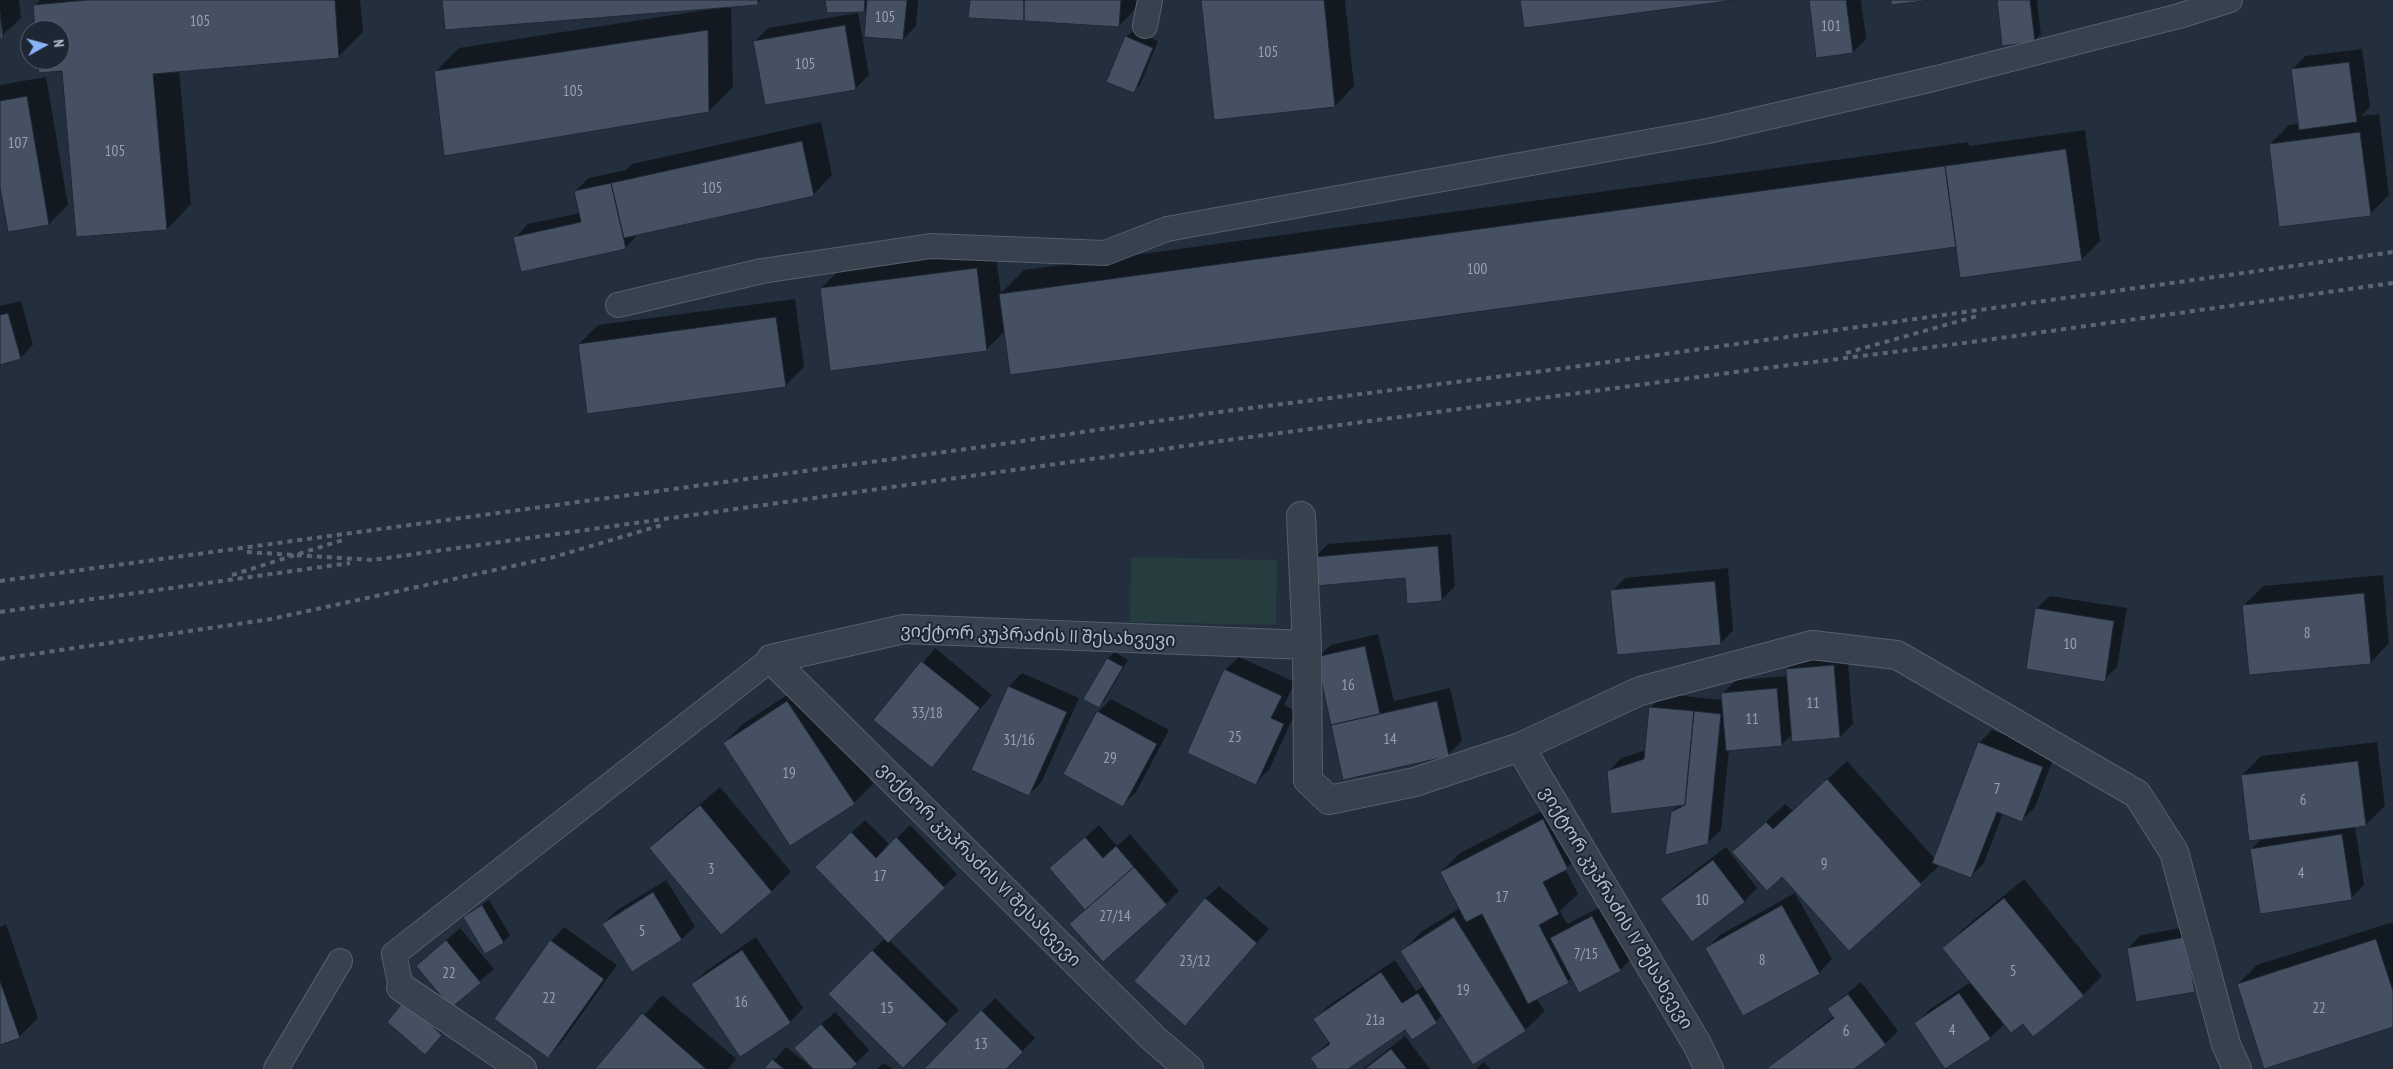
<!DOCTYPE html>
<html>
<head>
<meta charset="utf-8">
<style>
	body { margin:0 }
	#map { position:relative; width:2393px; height:1069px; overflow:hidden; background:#242f3e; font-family:"PT Sans Narrow",sans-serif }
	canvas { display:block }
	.north { position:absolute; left:20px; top:20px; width:50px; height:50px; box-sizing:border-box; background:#1d2633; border:1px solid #59626f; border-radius:50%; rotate:83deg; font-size:14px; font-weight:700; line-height:20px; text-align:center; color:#b4bcc9 }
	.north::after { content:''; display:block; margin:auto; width:18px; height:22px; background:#8ab4f8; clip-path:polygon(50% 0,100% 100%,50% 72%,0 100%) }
</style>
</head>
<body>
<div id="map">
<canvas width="2393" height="1069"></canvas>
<div class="north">N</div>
</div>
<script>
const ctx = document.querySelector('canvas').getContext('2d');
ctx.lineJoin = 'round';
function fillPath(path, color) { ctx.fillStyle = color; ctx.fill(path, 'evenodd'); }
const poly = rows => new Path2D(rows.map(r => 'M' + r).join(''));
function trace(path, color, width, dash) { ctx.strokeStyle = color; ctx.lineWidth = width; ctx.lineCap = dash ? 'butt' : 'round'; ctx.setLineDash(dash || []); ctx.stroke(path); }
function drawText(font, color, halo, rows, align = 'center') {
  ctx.font = font + ' "PT Sans Narrow","Noto Sans Georgian",sans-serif'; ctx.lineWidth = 4; ctx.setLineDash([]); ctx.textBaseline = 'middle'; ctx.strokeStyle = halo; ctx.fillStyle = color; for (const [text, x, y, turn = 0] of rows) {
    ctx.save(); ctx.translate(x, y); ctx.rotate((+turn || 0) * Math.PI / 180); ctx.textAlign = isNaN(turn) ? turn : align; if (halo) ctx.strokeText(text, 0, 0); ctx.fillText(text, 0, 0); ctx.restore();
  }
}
fillPath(poly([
	[1131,557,1277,560,1276,625,1130,622]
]), '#263c3f');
fillPath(poly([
	[0,0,19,0,21,18,0,37],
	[40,0,360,0,363,32,339,56,179,70,191,204,167,229,63,70,39,60,60,60,60,30,37,30,35,5],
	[443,0,761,0,757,3,731,6,733,87,709,111,435,72,459,48,712,9,712,7],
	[826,0,918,0,916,26,903,39,867,8,864,11],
	[971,0,1139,0,1138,6,1119,26],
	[1202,0,1345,0,1354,86,1335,106],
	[1810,0,1861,0,1866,39,1853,52],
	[1998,0,2037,0,2041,34,2034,41],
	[858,13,869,75,855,89,755,41,768,28],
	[1133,31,1158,41,1140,85,1133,92,1126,37],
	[2362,49,2370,107,2361,116,2379,114,2389,195,2370,214,2270,144,2289,125,2299,124,2292,70,2305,56],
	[46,77,68,205,49,224,9,231,0,179,0,85],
	[821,122,832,175,813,195,638,234,625,248,515,238,528,224,580,213,575,191,589,178,626,170,632,164],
	[2085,130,2100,241,2081,260,1957,246,1005,331,986,350,821,288,841,269,995,250,1001,293,1024,270,1968,142,1969,146],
	[795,299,804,367,785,386,579,344,598,325],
	[21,301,33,345,20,358,0,364,0,306],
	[1451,534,1455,586,1441,600,1406,577,1315,557,1328,544],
	[1728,568,1733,630,1720,644,1612,591,1625,578],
	[2383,575,2389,643,2370,663,2244,605,2263,586],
	[2050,596,2127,608,2117,667,2104,680,2036,609],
	[1378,634,1394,701,1450,688,1462,741,1449,754,1344,778,1317,658,1331,645],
	[935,648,992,695,932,766,875,720],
	[1115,652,1128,660,1105,700,1099,706,1085,698,1108,658],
	[1847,652,1853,724,1840,737,1793,734,1781,745,1729,750,1721,830,1707,843,1672,812,1680,804,1608,772,1621,758,1646,750,1651,707,1664,694,1723,700,1722,694,1736,680,1788,676,1787,669,1800,656],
	[1239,657,1295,682,1284,705,1296,711,1269,770,1255,783,1225,670],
	[1022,673,1079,698,1042,781,1029,795,973,769,1009,686],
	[807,682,873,784,854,803,724,743,743,724],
	[1111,699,1169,730,1136,792,1123,805,1098,712],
	[1992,730,2055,754,2035,807,2021,821,2003,813,1984,863,1971,876,1940,865,1849,949,1782,875,1734,852,1785,804,1793,811,1847,761,1935,859,1979,743],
	[2377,742,2385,806,2365,825,2355,826,2364,885,2351,898,2251,849,2262,838,2242,775,2261,756],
	[720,787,791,872,772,891,721,933,651,848,670,829],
	[1562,801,1586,849,1565,869,1578,894,1560,911,1567,924,1606,904,1633,957,1620,970,1573,978,1537,999,1545,1011,1525,1030,1473,1063,1442,1015,1436,1022,1405,1028,1346,1069,1320,1069,1312,1058,1330,1041,1315,1019,1328,1006,1395,960,1416,991,1424,986,1402,952,1421,932,1460,908,1441,872,1460,853],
	[865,820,890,845,910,825,957,874,889,940,959,1010,903,1066,830,994,885,938,830,853],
	[1099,825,1117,846,1130,834,1179,891,1166,904,1086,909,1051,868],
	[1726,847,1757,888,1744,902,1662,899,1675,886],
	[2024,879,2102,976,2083,995,2033,1036,2023,1022,2002,1019,2000,1020,2003,1025,1990,1038,1916,1023,1929,1010,1971,982,1944,949,1963,929],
	[666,880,695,926,682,939,632,970,603,924,616,911],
	[1219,886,1269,929,1185,1024,1205,899],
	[1795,893,1832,959,1819,973,1707,948,1720,935],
	[489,900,510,935,503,942,465,917],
	[2393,922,2393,1026,2238,984,2257,965],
	[6,924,38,1018,19,1037,0,1044,0,927],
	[2198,925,2207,977,2194,991,2128,948,2141,935],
	[564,927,617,965,561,1043,548,1056,496,1019,551,941],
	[460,928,494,969,451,1006,417,966],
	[756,937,803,1008,790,1022,740,1056,693,984,706,971],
	[1861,982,1898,1031,1885,1044,1852,1069,1767,1069,1834,1016,1829,1009],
	[662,995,736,1059,728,1069,596,1069],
	[995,998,1035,1038,1005,1069,925,1068],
	[405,1002,447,1028,431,1047],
	[835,1012,869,1050,850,1069,766,1069,786,1047,811,1067,809,1035],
	[1405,1036,1430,1069,1363,1069],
	[1484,1062,1490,1069,1476,1069],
	[884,1063,893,1069,877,1069]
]), '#0007');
const building = poly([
	[87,0,335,0,339,58,153,74,167,230,76,237,62,71,39,73,38,66,38,60,60,60,60,30,35,30,33,5,87,0],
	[442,0,758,0,758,5,445,30,442,0],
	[825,0,865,0,864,12,827,13,825,0],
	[867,0,907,0,903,40,864,37,867,0],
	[970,0,1024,0,1024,21,968,18,970,0],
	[1024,0,1121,0,1119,27,1024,21,1024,0],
	[1201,0,1324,0,1335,107,1214,120,1201,0],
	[1520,0,1736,0,1524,28,1520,0],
	[1809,0,1846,0,1853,53,1816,58,1809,0],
	[1891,0,1932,0,1891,5,1891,0],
	[1997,0,2030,0,2035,42,2002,46,1997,0],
	[0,12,3,38,0,39,0,12],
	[845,25,856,90,765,105,753,41,845,25],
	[708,30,709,112,444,156,434,71,708,30],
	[1125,36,1153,48,1134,93,1106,82,1125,36],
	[2349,62,2357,122,2299,130,2291,69,2349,62],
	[27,96,49,225,8,232,0,187,0,101,27,96],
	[2360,132,2371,216,2279,227,2269,144,2360,132],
	[802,141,814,196,624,238,611,183,802,141],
	[2066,149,2082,261,1960,278,1945,166,2066,149],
	[1945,166,1956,247,1010,375,999,294,1945,166],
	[611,183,626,249,521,272,513,237,581,222,574,191,611,183],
	[977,268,987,351,830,371,820,288,977,268],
	[8,313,21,359,0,365,0,315,8,313],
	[776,317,786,387,587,414,578,344,776,317],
	[1438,546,1442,601,1407,604,1405,578,1316,586,1314,557,1438,546],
	[1715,581,1721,645,1617,655,1610,590,1715,581],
	[2364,593,2371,664,2249,675,2242,605,2364,593],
	[2035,608,2114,621,2105,682,2026,669,2035,608],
	[1365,646,1380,714,1331,725,1316,657,1365,646],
	[1107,658,1123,667,1099,708,1083,699,1107,658],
	[921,661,980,708,932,768,873,720,921,661],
	[1834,665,1840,738,1792,742,1786,669,1834,665],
	[1224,669,1282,696,1271,718,1284,724,1256,785,1187,753,1224,669],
	[1008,686,1067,712,1029,796,971,770,1008,686],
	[1777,688,1782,746,1726,751,1721,693,1777,688],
	[787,701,855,804,790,846,723,743,787,701],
	[1437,701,1449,756,1343,780,1331,725,1437,701],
	[1649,707,1694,711,1685,805,1611,814,1607,771,1644,759,1649,707],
	[1097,711,1157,744,1123,807,1063,774,1097,711],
	[1694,711,1721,714,1708,844,1665,855,1671,812,1685,805,1694,711],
	[1978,742,2043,767,2022,822,1997,812,1971,878,1932,863,1978,742],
	[2358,761,2366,826,2249,841,2241,775,2358,761],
	[1827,779,1922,885,1849,951,1782,877,1767,891,1732,852,1766,822,1773,829,1827,779],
	[700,805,772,892,721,935,649,848,700,805],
	[1543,819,1568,869,1543,882,1559,914,1539,925,1569,983,1528,1004,1482,914,1466,922,1440,872,1543,819],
	[851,832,876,858,896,837,945,888,888,943,815,867,851,832],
	[2342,834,2352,900,2260,914,2250,849,2342,834],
	[1085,837,1103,858,1116,846,1134,867,1085,910,1049,868,1085,837],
	[1713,860,1745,902,1692,942,1660,899,1713,860],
	[1134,867,1167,905,1103,962,1069,924,1134,867],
	[653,892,682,940,632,972,602,924,653,892],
	[1205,898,1257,943,1185,1026,1134,981,1205,898],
	[2004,898,2084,996,2033,1037,2023,1024,2011,1033,1942,948,2004,898],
	[482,905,504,943,485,954,463,917,482,905],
	[1782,905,1820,974,1743,1016,1705,948,1782,905],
	[1592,916,1621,971,1579,993,1550,938,1592,916],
	[1454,917,1526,1031,1473,1065,1400,951,1454,917],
	[2185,937,2195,992,2136,1002,2127,948,2185,937],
	[2376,939,2393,991,2393,1027,2264,1069,2237,984,2376,939],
	[446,940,481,983,451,1008,416,966,446,940],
	[550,940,604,979,548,1058,494,1019,550,940],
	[742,950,791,1023,740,1057,691,984,742,950],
	[872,950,947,1024,903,1068,828,994,872,950],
	[1381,972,1402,1003,1418,993,1437,1023,1412,1040,1405,1030,1348,1069,1318,1069,1310,1058,1330,1044,1313,1019,1381,972],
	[0,981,20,1038,0,1045,0,981],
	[1959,993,1991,1039,1945,1069,1914,1023,1959,993],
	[1848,994,1886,1045,1854,1069,1766,1069,1834,1018,1827,1009,1848,994],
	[404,1001,442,1035,425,1055,387,1022,404,1001],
	[981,1010,1023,1052,1006,1069,924,1069,981,1010],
	[642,1013,706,1069,595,1069,642,1013],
	[821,1024,857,1064,851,1069,813,1069,794,1048,821,1024],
	[1391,1049,1407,1069,1365,1069,1391,1049],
	[772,1059,784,1069,764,1069,772,1059]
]);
fillPath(building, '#455162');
trace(building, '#1f2835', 1);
const service = poly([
	[1145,26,1150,0],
	[618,305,762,271,931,246,1105,253,1167,229,1708,131,1937,78,2179,16,2230,0],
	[401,987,394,954,771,659],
	[276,1069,340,961]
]);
const minor = poly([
	[1301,516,1307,645,1308,780,1329,800,1415,782,1520,747,1640,691,1812,645,1897,655,2137,794,2174,852,2226,1044,2237,1069],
	[771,659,1152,1037,1189,1069],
	[771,659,904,629,1307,645],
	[1520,747,1697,1044,1709,1069],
	[401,987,522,1069]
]);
trace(service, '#565f6c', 26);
trace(minor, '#565f6c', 30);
trace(service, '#38414e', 24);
trace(minor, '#38414e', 28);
trace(poly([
	[1846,353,1981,315],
	[247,552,372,560,1213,442,1758,369,1972,342,2393,283],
	[232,575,346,539],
	[0,581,988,446,1219,412,1551,370,2393,252],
	[0,612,350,563],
	[0,659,271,619,554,557,662,525]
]), '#5a6575', 4, [5, 5]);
drawText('15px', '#98a1af', null, [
	["105",885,18],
	["105",200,22],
	["101",1831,27],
	["105",1268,53],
	["105",805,65],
	["105",573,92],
	["107",18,144],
	["105",115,152],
	["105",712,189],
	["100",1477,270],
	["8",2307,634],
	["10",2070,645],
	["16",1348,686],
	["11",1813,704],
	["33/18",927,714],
	["11",1752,720],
	["25",1235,738],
	["14",1390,740],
	["31/16",1019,741],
	["29",1110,759],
	["19",789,774],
	["7",1997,790],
	["6",2303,801],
	["9",1824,865],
	["3",711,870],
	["4",2301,874],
	["17",880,877],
	["17",1502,898],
	["10",1702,901],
	["27/14",1115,917],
	["5",642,932],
	["7/15",1586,955],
	["8",1762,961],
	["23/12",1195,962],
	["5",2013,972],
	["22",449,974],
	["19",1463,991],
	["22",549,999],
	["16",741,1003],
	["15",887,1009],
	["22",2319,1009],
	["21a",1375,1021],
	["4",1952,1031],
	["6",1846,1032],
	["13",981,1045]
]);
drawText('18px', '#b4bcc9', '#1d2633', [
	["ვიქტორ კუპრაძის II შესახვევი",1038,636,2],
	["ვიქტორ კუპრაძის VI შესახვევი",979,865,45],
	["ვიქტორ კუპრაძის IV შესახვევი",1616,908,59]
]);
</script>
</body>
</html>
